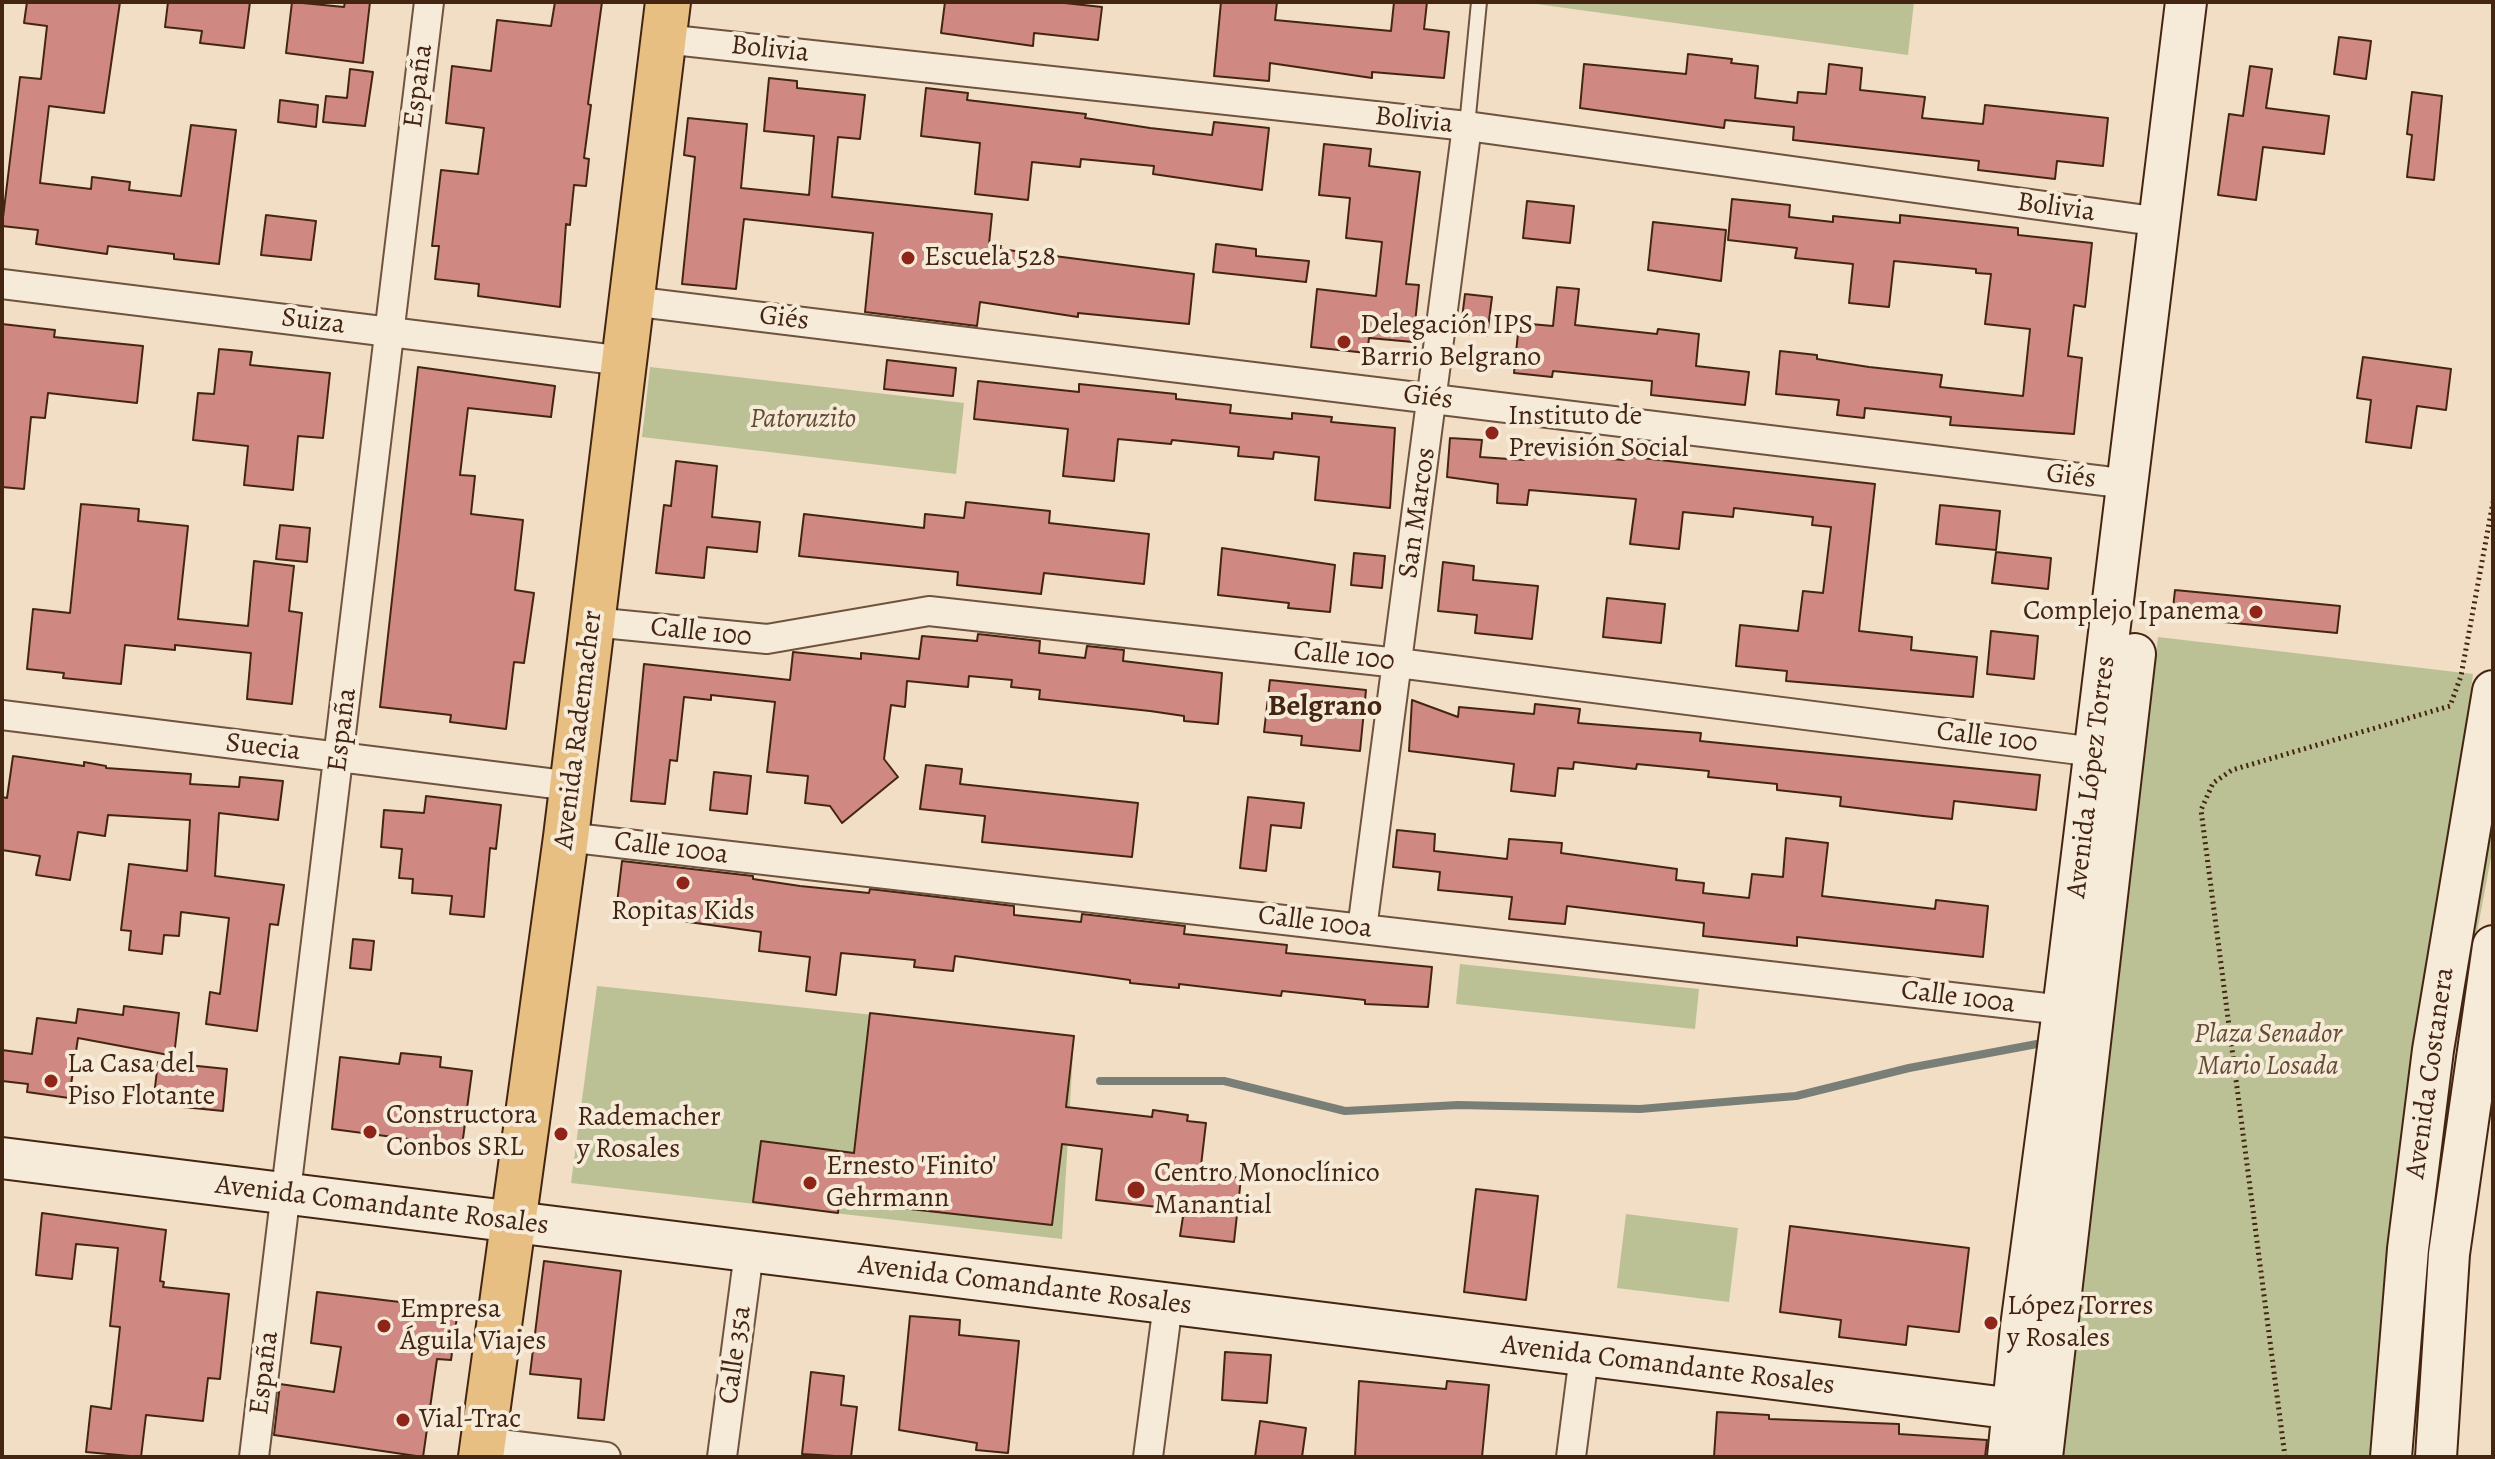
<!DOCTYPE html>
<html>
<head>
<meta charset="utf-8">
<style>
	body { margin:0 }
	#map { position:relative; width:2495px; height:1459px; overflow:hidden; background:#f1dec4; font-family:Alegreya,serif }
	canvas { display:block }
	.frame { position:absolute; inset:0; border:4px solid #442512; pointer-events:none }
</style>
</head>
<body>
<div id="map">
<canvas width="2495" height="1459"></canvas>
<div class="frame"></div>
</div>
<script>
const ctx = document.querySelector('canvas').getContext('2d');
ctx.lineJoin = 'round';
function fillPath(path, color) { ctx.fillStyle = color; ctx.fill(path, 'evenodd'); }
const poly = rows => new Path2D(rows.map(r => 'M' + r).join(''));
function trace(path, color, width, dash) { ctx.strokeStyle = color; ctx.lineWidth = width; ctx.lineCap = dash ? 'butt' : 'round'; ctx.setLineDash(dash || []); ctx.stroke(path); }
function drawText(font, color, halo, rows, align = 'center') {
  ctx.font = font + ' Alegreya,serif'; ctx.lineWidth = 8; ctx.setLineDash([]); ctx.textBaseline = 'middle'; ctx.strokeStyle = halo; ctx.fillStyle = color; for (const [text, x, y, turn = 0] of rows) {
    ctx.save(); ctx.translate(x, y); ctx.rotate((+turn || 0) * Math.PI / 180); ctx.textAlign = isNaN(turn) ? turn : align; if (halo) ctx.strokeText(text, 0, 0); ctx.fillText(text, 0, 0); ctx.restore();
  }
}
fillPath(poly([
	[1522,2,1914,2,1908,55],
	[650,367,964,403,956,474,642,437],
	[2158,637,2473,674,2379,1457,2059,1457],
	[2493,753,2493,847,2465,996,2451,993],
	[1460,964,1699,989,1695,1029,1456,1004],
	[597,986,1074,1036,1062,1239,571,1183],
	[1626,1214,1738,1228,1729,1302,1617,1288]
]), '#bbc194');
trace(poly([
	[1100,1081,1224,1081,1345,1111,1458,1105,1640,1109,1796,1096,1909,1068,2037,1044]
]), '#797f77', 8);
const building = poly([
	[27,2,120,2,104,113,49,106,40,183,91,189,92,177,130,182,129,190,181,196,191,125,236,130,219,264,174,259,174,254,108,246,107,254,36,244,38,230,2,226,20,77,41,79,47,26,24,23,27,2],
	[168,2,250,2,244,48,200,43,202,31,165,27,168,2],
	[292,2,344,7,345,2,370,2,363,63,286,53,292,2],
	[555,2,602,2,588,104,591,105,584,158,589,159,586,186,574,185,570,225,566,224,560,307,478,296,479,284,435,279,439,246,432,246,441,170,478,174,484,128,446,123,452,66,491,71,497,20,551,26,555,2],
	[945,2,1055,2,1102,7,1098,40,1034,33,1033,46,941,33,945,2],
	[1221,2,1277,2,1275,20,1391,31,1394,2,1427,2,1424,29,1449,32,1444,78,1372,72,1372,78,1270,63,1269,81,1214,76,1221,2],
	[2339,37,2371,41,2366,79,2334,74,2339,37],
	[1688,54,1732,59,1731,63,1758,66,1755,98,1797,103,1798,92,1826,94,1829,64,1862,68,1860,90,1925,97,1922,118,1983,124,1985,105,2108,118,2103,166,2057,161,2055,179,1978,170,1979,161,1793,140,1794,127,1725,120,1724,128,1580,108,1584,64,1686,74,1688,54],
	[2250,66,2272,69,2266,108,2329,116,2324,154,2263,147,2256,200,2218,195,2229,114,2243,116,2250,66],
	[350,69,373,72,365,126,323,122,326,96,347,98,350,69],
	[769,78,797,81,797,88,865,95,860,139,838,137,832,197,992,214,989,244,1001,246,1000,249,1194,274,1189,324,1078,313,1078,317,980,302,977,326,865,312,873,233,744,219,736,289,682,284,695,157,684,155,688,118,747,124,741,188,809,195,814,136,764,131,769,78],
	[926,88,968,93,967,100,1086,114,1085,118,1150,128,1212,135,1214,122,1269,128,1262,190,1153,174,1154,166,1081,159,1080,167,1032,162,1028,200,975,194,980,143,921,136,926,88],
	[2412,92,2442,96,2434,180,2407,177,2412,135,2407,134,2412,92],
	[280,100,318,105,316,127,278,122,280,100],
	[1324,144,1371,149,1369,166,1420,172,1406,284,1419,285,1413,342,1369,338,1367,353,1311,347,1317,289,1376,296,1382,242,1346,238,1350,198,1319,195,1324,144],
	[1732,199,1790,205,1789,217,1833,222,1833,216,1900,223,1900,215,2018,228,2018,235,2092,243,2085,307,2074,305,2068,356,2082,358,2074,434,1950,425,1951,417,1865,408,1864,418,1837,415,1839,400,1776,394,1780,351,1817,355,1817,359,1869,367,1942,375,1940,387,2023,396,2030,329,1985,324,1991,274,1976,273,1976,269,1894,261,1889,307,1849,303,1853,264,1795,258,1797,248,1728,240,1732,199],
	[1527,201,1574,206,1570,243,1523,238,1527,201],
	[266,215,316,221,311,260,261,255,266,215],
	[1653,222,1726,230,1721,281,1648,270,1653,222],
	[1216,244,1256,249,1256,256,1309,261,1306,282,1213,272,1216,244],
	[1557,287,1579,289,1575,325,1657,334,1658,329,1699,334,1696,366,1749,372,1745,405,1651,395,1652,381,1553,371,1552,377,1514,373,1519,323,1553,326,1557,287],
	[1465,294,1492,297,1487,336,1460,334,1465,294],
	[2,324,55,330,54,337,143,346,137,403,48,393,45,418,31,417,24,489,2,487,2,324],
	[219,349,252,352,250,365,330,373,323,438,298,436,293,490,244,485,248,446,193,440,198,393,214,394,219,349],
	[2363,357,2451,369,2446,410,2417,406,2411,448,2366,442,2371,400,2357,398,2363,357],
	[887,360,956,368,953,396,884,389,887,360],
	[418,367,555,386,551,417,468,408,460,475,475,476,471,514,523,520,515,590,534,593,524,663,514,662,506,729,450,722,451,715,380,707,418,367],
	[978,381,1079,392,1079,384,1176,394,1176,399,1231,405,1230,413,1292,419,1292,413,1332,417,1331,422,1395,428,1390,508,1315,500,1319,457,1274,452,1273,459,1238,456,1239,447,1172,440,1171,444,1118,439,1114,481,1063,476,1068,429,974,419,978,381],
	[1450,438,1482,440,1480,457,1524,460,1525,446,1546,448,1545,454,1624,460,1624,456,1875,484,1859,631,1912,637,1911,650,1977,657,1973,697,1786,681,1787,671,1736,666,1740,625,1798,631,1803,591,1823,593,1831,527,1812,525,1813,517,1734,508,1733,517,1683,512,1679,549,1630,544,1636,499,1529,490,1527,505,1497,503,1498,484,1447,477,1450,438],
	[676,461,717,466,712,517,760,522,757,552,707,547,704,578,656,573,664,505,671,506,676,461],
	[966,502,1050,511,1049,523,1149,534,1144,584,1044,573,1041,594,957,585,958,572,799,556,804,514,924,528,925,514,964,518,966,502],
	[81,504,139,509,138,521,188,526,178,619,248,626,254,561,294,566,289,611,302,613,292,704,247,699,251,653,175,645,175,650,125,645,121,684,63,678,64,673,27,669,33,609,70,613,81,504],
	[1940,505,2000,511,1996,550,1936,544,1940,505],
	[280,525,310,528,307,562,276,559,280,525],
	[1222,548,1335,565,1330,612,1288,608,1289,603,1218,595,1222,548],
	[1996,552,2051,558,2048,589,1992,583,1996,552],
	[1354,553,1385,556,1382,588,1351,585,1354,553],
	[1443,562,1474,566,1473,580,1538,586,1532,639,1475,633,1477,615,1438,611,1443,562],
	[2175,590,2340,606,2337,633,2172,617,2175,590],
	[1607,598,1665,604,1661,643,1603,637,1607,598],
	[1991,631,2038,636,2034,679,1987,674,1991,631],
	[978,634,1040,641,1039,653,1085,658,1087,646,1124,650,1123,661,1222,673,1218,724,1184,721,1184,716,1150,711,1039,699,1040,690,1011,687,1012,680,969,676,968,687,907,681,905,707,891,705,884,759,898,777,842,823,830,806,805,803,808,776,767,772,775,702,711,695,711,700,684,697,677,761,670,760,665,804,631,801,644,664,790,680,793,652,861,659,861,653,919,659,922,636,977,641,978,634],
	[1270,680,1366,690,1360,751,1301,745,1302,736,1264,732,1270,680],
	[1412,700,1458,717,1459,707,1534,714,1535,704,1580,709,1578,723,1701,733,1700,741,2040,775,2036,810,1954,801,1952,819,1923,816,1840,806,1841,797,1777,790,1777,784,1708,777,1709,771,1637,764,1636,769,1574,762,1573,769,1558,768,1555,796,1511,791,1514,764,1409,751,1412,700],
	[13,756,84,766,84,762,106,766,106,768,191,774,190,784,239,787,240,777,283,781,278,820,219,813,215,876,284,885,278,925,270,924,257,1031,206,1024,210,992,220,994,229,918,181,912,179,936,164,935,162,954,129,950,131,931,121,930,129,864,187,871,190,820,108,815,105,836,78,832,70,880,36,875,40,856,2,850,2,797,7,798,13,756],
	[926,765,962,769,960,784,1138,803,1132,857,982,842,985,816,920,809,926,765],
	[714,772,751,776,747,814,710,810,714,772],
	[426,796,501,805,496,849,490,848,484,917,450,914,452,896,412,893,413,879,399,878,402,849,381,847,384,810,424,813,426,796],
	[1248,797,1304,803,1301,828,1271,825,1266,871,1240,868,1248,797],
	[1397,830,1435,834,1434,851,1507,859,1509,839,1562,843,1561,853,1677,869,1676,880,1704,883,1703,893,1749,898,1752,874,1783,877,1786,838,1828,843,1822,896,1935,909,1936,900,1988,906,1983,957,1797,937,1797,946,1703,936,1704,923,1567,906,1565,924,1509,919,1512,897,1438,890,1440,872,1393,867,1397,830],
	[622,861,753,876,753,879,800,886,869,893,870,889,1014,906,1014,915,1081,922,1082,914,1185,926,1184,934,1287,945,1286,953,1432,967,1428,1007,1365,1004,1365,1000,1282,991,1281,996,1179,984,1179,988,1130,983,1130,980,955,956,953,971,914,967,915,960,841,953,836,995,806,991,810,957,759,951,761,932,616,912,622,861],
	[353,939,374,941,371,970,350,968,353,939],
	[124,1006,179,1013,174,1056,78,1038,69,1098,27,1092,28,1084,2,1081,2,1050,32,1054,37,1018,76,1023,78,1009,123,1015,124,1006],
	[870,1013,1074,1036,1066,1107,1152,1117,1153,1110,1188,1115,1187,1121,1206,1123,1200,1174,1241,1178,1234,1242,1180,1236,1184,1210,1096,1200,1102,1149,1062,1144,1052,1225,839,1201,838,1213,753,1202,761,1141,854,1153,870,1013],
	[401,1053,441,1057,440,1067,472,1071,462,1146,332,1129,340,1057,399,1064,401,1053],
	[158,1062,227,1069,223,1111,153,1104,158,1062],
	[1476,1189,1538,1196,1526,1300,1464,1292,1476,1189],
	[42,1213,166,1230,160,1281,164,1282,163,1287,229,1294,220,1379,208,1378,203,1421,146,1415,141,1457,86,1452,91,1406,111,1409,120,1327,110,1326,118,1248,76,1244,72,1279,36,1275,42,1213],
	[1790,1226,1969,1248,1959,1332,1908,1326,1906,1345,1839,1337,1841,1320,1780,1312,1790,1226],
	[544,1261,621,1271,604,1420,578,1418,581,1379,530,1374,544,1261],
	[317,1292,458,1309,451,1360,437,1359,423,1457,274,1435,280,1384,334,1392,341,1347,311,1343,317,1292],
	[910,1316,960,1320,959,1335,1019,1341,1008,1453,976,1450,977,1443,899,1430,910,1316],
	[1225,1352,1271,1355,1267,1403,1222,1400,1225,1352],
	[811,1372,844,1376,841,1405,857,1407,851,1457,802,1454,811,1372],
	[1359,1381,1446,1389,1447,1381,1489,1385,1482,1457,1355,1457,1359,1381],
	[1717,1412,1769,1415,1769,1419,1899,1424,1899,1434,1987,1440,1985,1457,1714,1457,1717,1412],
	[1260,1421,1306,1428,1302,1457,1255,1457,1260,1421]
]);
fillPath(building, '#d08982');
trace(building, '#442512', 2);
const service = poly([
	[1467,126,1479,2]
]);
const minor = poly([
	[664,39,1467,126,2161,222],
	[2,284,624,361],
	[631,301,2129,484],
	[592,622,767,639,929,611,1398,663,2095,752],
	[2,715,572,786],
	[566,837,2063,1010],
	[1362,929,1467,126],
	[483,1442,606,1457],
	[254,1457,429,2],
	[722,1457,749,1252],
	[1148,1457,1168,1304],
	[1571,1457,1584,1356]
]);
const secondary = poly([
	[2,1158,2047,1413],
	[2008,1457,2021,1327,2063,1010,2186,2],
	[2042,1457,2135,654],
	[2391,1457,2408,1249,2433,1050,2493,691],
	[2436,1457,2449,1254,2493,946]
]);
const primary = poly([
	[481,1457,566,837,668,2]
]);
trace(service, '#6f533e', 18);
trace(minor, '#6f533e', 32);
trace(secondary, '#442512', 44);
trace(primary, '#442512', 48);
trace(poly([
	[2285,1457,2201,810,2213,783,2232,770,2450,706,2461,676,2493,502]
]), '#442512', 5, [2, 4]);
trace(service, '#f6ead9', 14);
trace(minor, '#f6ead9', 28);
trace(secondary, '#f6ead9', 40);
trace(primary, '#e8bf82', 44);
for (const [x, y, r, color] of [
	[908,258,8,"#8f2418"],
	[1344,342,8,"#8f2418"],
	[1492,433,8,"#8f2418"],
	[2256,612,8,"#8f2418"],
	[683,883,8,"#8f2418"],
	[51,1081,8,"#8f2418"],
	[370,1132,8,"#8f2418"],
	[561,1134,8,"#8f2418"],
	[810,1183,8,"#8f2418"],
	[1136,1190,10,"#8f2418"],
	[1991,1323,8,"#8f2418"],
	[384,1326,8,"#8f2418"],
	[403,1420,8,"#8f2418"]
]) { const dot = new Path2D(); dot.arc(x, y, r, 0, 2 * Math.PI); ctx.fillStyle = color; ctx.fill(dot); trace(dot, '#f6ead9', 3); }
drawText('28px', '#442512', '#f6ead9', [
	["Bolivia",770,50,6],
	["España",419,86,-83],
	["Bolivia",1414,121,6],
	["Bolivia",2056,208,8],
	["Giés",784,319,7],
	["Suiza",313,322,7],
	["Giés",1428,398,7],
	["Giés",2071,477,7],
	["San Marcos",1418,513,-82],
	["Calle 100",701,633,6],
	["Calle 100",1344,657,6],
	["España",343,730,-83],
	["Avenida Rademacher",579,730,-83],
	["Calle 100",1987,738,7],
	["Suecia",263,748,7],
	["Avenida López Torres",2092,777,-83],
	["Calle 100a",671,849,7],
	["Calle 100a",1315,923,7],
	["Calle 100a",1958,998,7],
	["Avenida Costanera",2431,1073,-82],
	["Avenida Comandante Rosales",382,1206,7],
	["Avenida Comandante Rosales",1025,1286,7],
	["Calle 35a",736,1355,-82],
	["Avenida Comandante Rosales",1668,1366,7],
	["España",265,1373,-83]
]);
drawText('28px', '#442512', '#f6ead9', [
	["Escuela 528",924,258],
	["Delegación IPS",1360,326],
	["Barrio Belgrano",1360,358],
	["Instituto de",1508,417],
	["Previsión Social",1508,449],
	["Complejo Ipanema",2240,612,"right"],
	["Ropitas Kids",683,912,"center"],
	["La Casa del",67,1065],
	["Piso Flotante",67,1097],
	["Constructora",386,1116],
	["Conbos SRL",386,1148],
	["Rademacher",577,1118],
	["y Rosales",577,1150],
	["Ernesto 'Finito'",826,1167],
	["Gehrmann",826,1199],
	["Centro Monoclínico",1154,1174],
	["Manantial",1154,1206],
	["López Torres",2007,1307],
	["y Rosales",2007,1339],
	["Empresa",400,1310],
	["Águila Viajes",400,1342],
	["Vial-Trac",419,1420]
], 'left');
drawText('italic 28px', '#624c32', '#f6ead9', [
	["Patoruzito",803,420],
	["Plaza Senador",2268,1035],
	["Mario Losada",2268,1067]
]);
drawText('bold 30px', '#442512', '#f6ead9', [
	["Belgrano",1325,708]
]);
</script>
</body>
</html>
